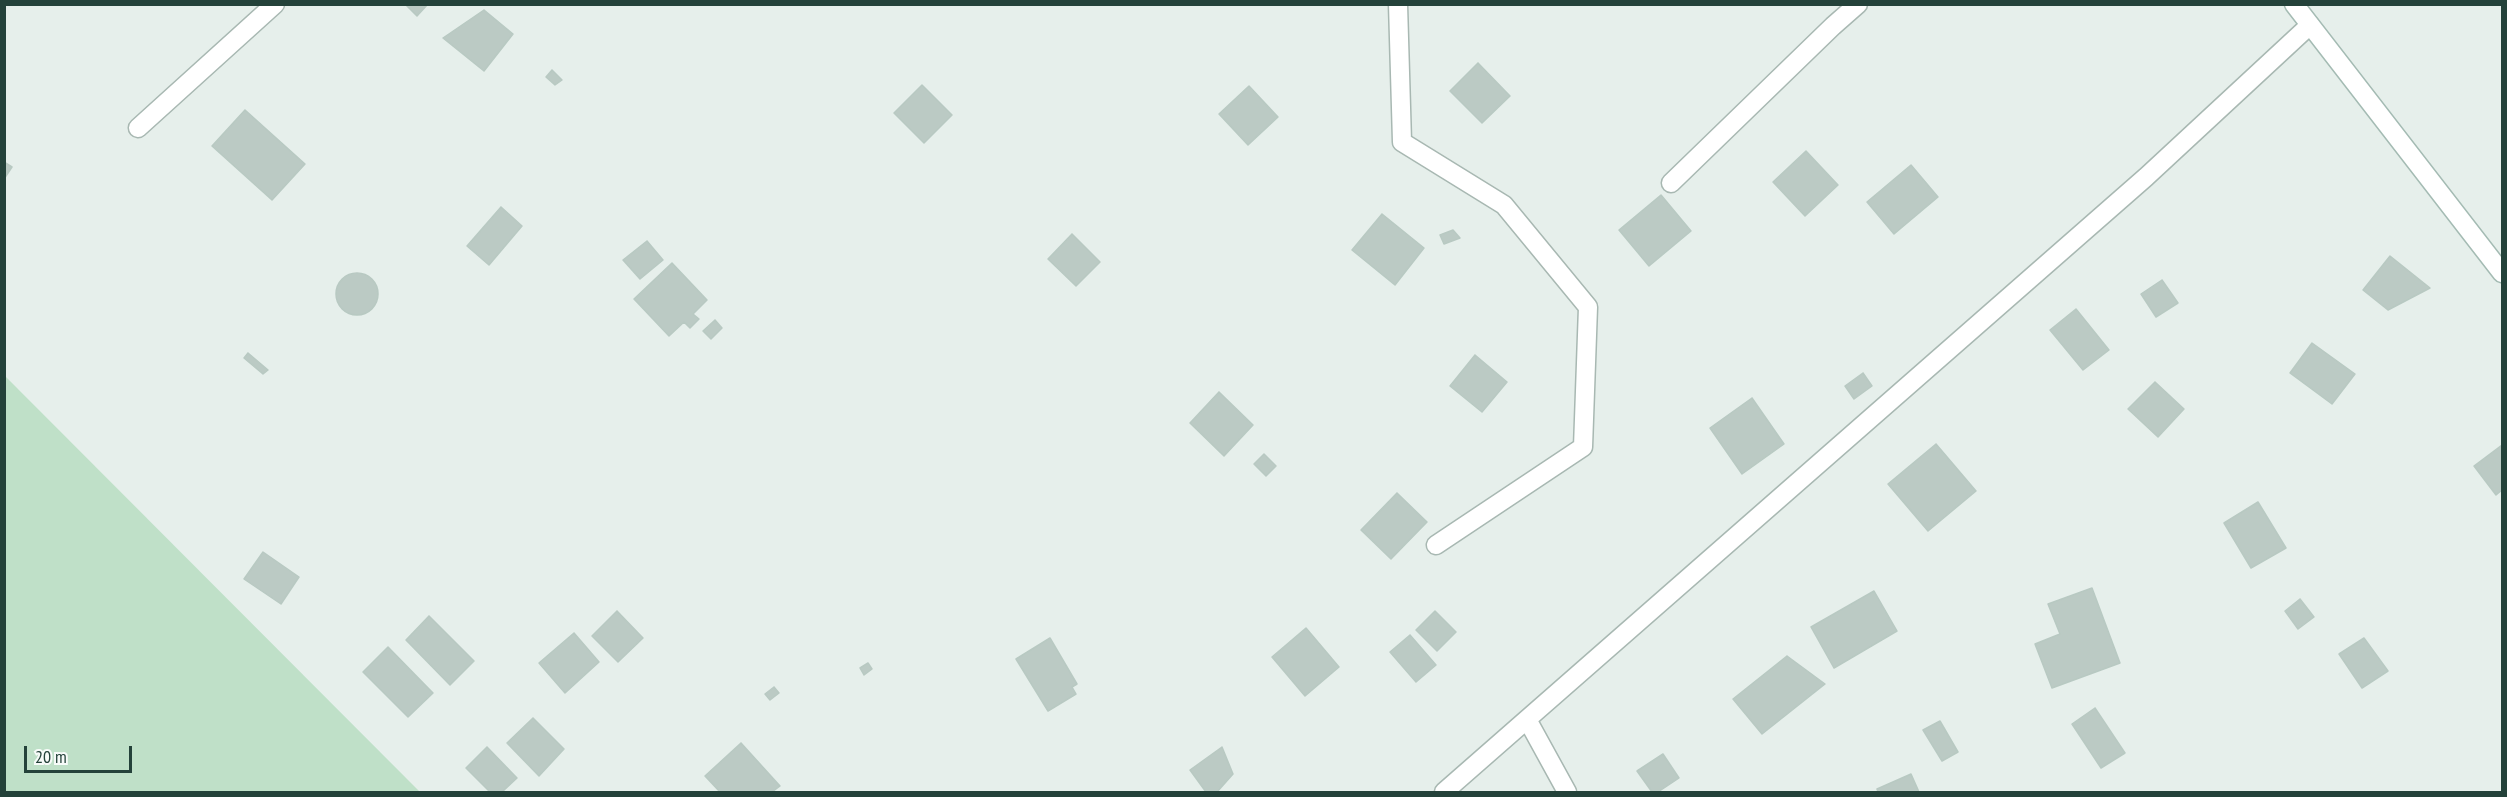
<!DOCTYPE html>
<html>
<head>
<meta charset="utf-8">
<style>
	body { margin:0 }
	#map { position:relative; width:2507px; height:797px; overflow:hidden; background:#e6efeb; font-family:"PT Sans Narrow",sans-serif }
	canvas { display:block }
	.frame { position:absolute; inset:0; border:6px solid #24423a; pointer-events:none }
	.scale { position:absolute; left:24px; top:746px; width:108px; height:27px; box-sizing:border-box; border:3px solid #24423a; border-top:0; padding-left:8px; font-size:18px; line-height:21px; white-space:nowrap; color:#24423a; -webkit-text-stroke:4px #f7fbf9; paint-order:stroke }
</style>
</head>
<body>
<div id="map">
<canvas width="2507" height="797"></canvas>
<div class="frame"></div>
<div class="scale">20 m</div>
</div>
<script>
const ctx = document.querySelector('canvas').getContext('2d');
ctx.lineJoin = 'round';
function fillPath(path, color) { ctx.fillStyle = color; ctx.fill(path, 'evenodd'); }
const poly = rows => new Path2D(rows.map(r => 'M' + r).join(''));
function trace(path, color, width, dash) { ctx.strokeStyle = color; ctx.lineWidth = width; ctx.lineCap = dash ? 'butt' : 'round'; ctx.setLineDash(dash || []); ctx.stroke(path); }
fillPath(poly([
	[4,376,5,376,420,792,5,792]
]), '#bfe0c8');
const building = poly([
	[405,4,428,4,417,16,405,4],
	[484,10,513,34,484,71,443,38,484,10],
	[1478,63,1510,96,1482,123,1450,91,1478,63],
	[552,70,562,80,555,85,546,77,552,70],
	[922,85,952,115,924,143,894,113,922,85],
	[1249,86,1278,117,1248,145,1219,114,1249,86],
	[245,110,305,164,272,200,212,146,245,110],
	[1806,151,1838,185,1805,216,1773,182,1806,151],
	[4,162,12,167,4,179,4,162],
	[1911,165,1938,197,1894,234,1867,202,1911,165],
	[1661,195,1691,231,1649,266,1619,230,1661,195],
	[501,207,522,226,489,265,467,246,501,207],
	[1382,214,1424,248,1395,285,1352,250,1382,214],
	[1453,230,1460,238,1444,244,1440,235,1453,230],
	[1072,234,1100,262,1076,286,1048,259,1072,234],
	[647,241,663,260,640,279,623,260,647,241],
	[2390,256,2430,288,2388,310,2363,290,2390,256],
	[672,263,707,300,693,314,699,319,690,328,684,322,669,336,634,299,672,263],
	'336 294a21 21 0 1 1 42 0a21 21 0 1 1-42 0Z',
	[2162,280,2178,303,2156,317,2141,294,2162,280],
	[2076,309,2109,350,2083,370,2050,330,2076,309],
	[715,320,722,328,711,339,703,331,715,320],
	[2312,343,2355,374,2332,404,2290,373,2312,343],
	[248,353,268,370,263,374,244,358,248,353],
	[1475,355,1507,382,1482,412,1450,386,1475,355],
	[1863,373,1872,386,1854,399,1845,386,1863,373],
	[2155,382,2184,409,2158,437,2128,409,2155,382],
	[1219,392,1253,425,1224,456,1190,423,1219,392],
	[1752,398,1784,444,1742,474,1710,428,1752,398],
	[1936,444,1976,491,1928,531,1888,484,1936,444],
	[2502,445,2502,490,2496,495,2474,466,2502,445],
	[1264,454,1276,466,1266,476,1254,464,1264,454],
	[1397,493,1427,522,1391,559,1361,530,1397,493],
	[2258,502,2286,548,2251,568,2224,523,2258,502],
	[263,552,299,577,281,604,244,579,263,552],
	[2092,588,2120,663,2052,688,2035,644,2060,634,2048,604,2092,588],
	[1874,591,1897,631,1834,668,1811,627,1874,591],
	[2300,599,2314,617,2298,629,2285,611,2300,599],
	[617,611,643,638,618,662,592,636,617,611],
	[1435,611,1456,632,1437,651,1416,630,1435,611],
	[429,616,474,661,450,685,406,640,429,616],
	[1306,628,1339,667,1305,696,1272,657,1306,628],
	[574,633,599,662,565,693,539,663,574,633],
	[1410,635,1436,665,1416,682,1390,652,1410,635],
	[1050,638,1077,684,1072,687,1076,694,1048,711,1016,659,1050,638],
	[2364,638,2388,671,2362,688,2339,654,2364,638],
	[388,647,433,693,408,717,363,672,388,647],
	[1787,656,1825,684,1762,734,1733,699,1787,656],
	[868,663,872,669,864,675,860,668,868,663],
	[774,687,779,693,770,700,765,694,774,687],
	[2095,708,2125,753,2101,768,2072,724,2095,708],
	[533,718,564,749,539,776,507,743,533,718],
	[1940,721,1958,752,1942,761,1923,730,1940,721],
	[741,743,780,786,772,792,720,792,705,776,741,743],
	[487,747,517,778,502,792,490,792,466,768,487,747],
	[1222,747,1233,774,1217,792,1206,792,1190,770,1222,747],
	[1663,754,1679,778,1658,792,1652,792,1637,771,1663,754],
	[1911,774,1919,792,1878,792,1877,789,1911,774]
]);
fillPath(building, '#bbcac4');
trace(building, '#b8c9c2', 1.5);
const minor = poly([
	[1398,4,1402,142,1504,205,1588,307,1583,447,1436,545],
	[138,128,275,4],
	[1671,183,1833,26,1858,4],
	[1528,721,1567,792],
	[1444,792,2146,177,2310,25]
]);
const secondary = poly([
	[2294,4,2502,273]
]);
trace(minor, '#a8b8b2', 21);
trace(secondary, '#a4bbb3', 21);
trace(minor, '#fff', 18);
trace(secondary, '#fff', 18);
</script>
</body>
</html>
